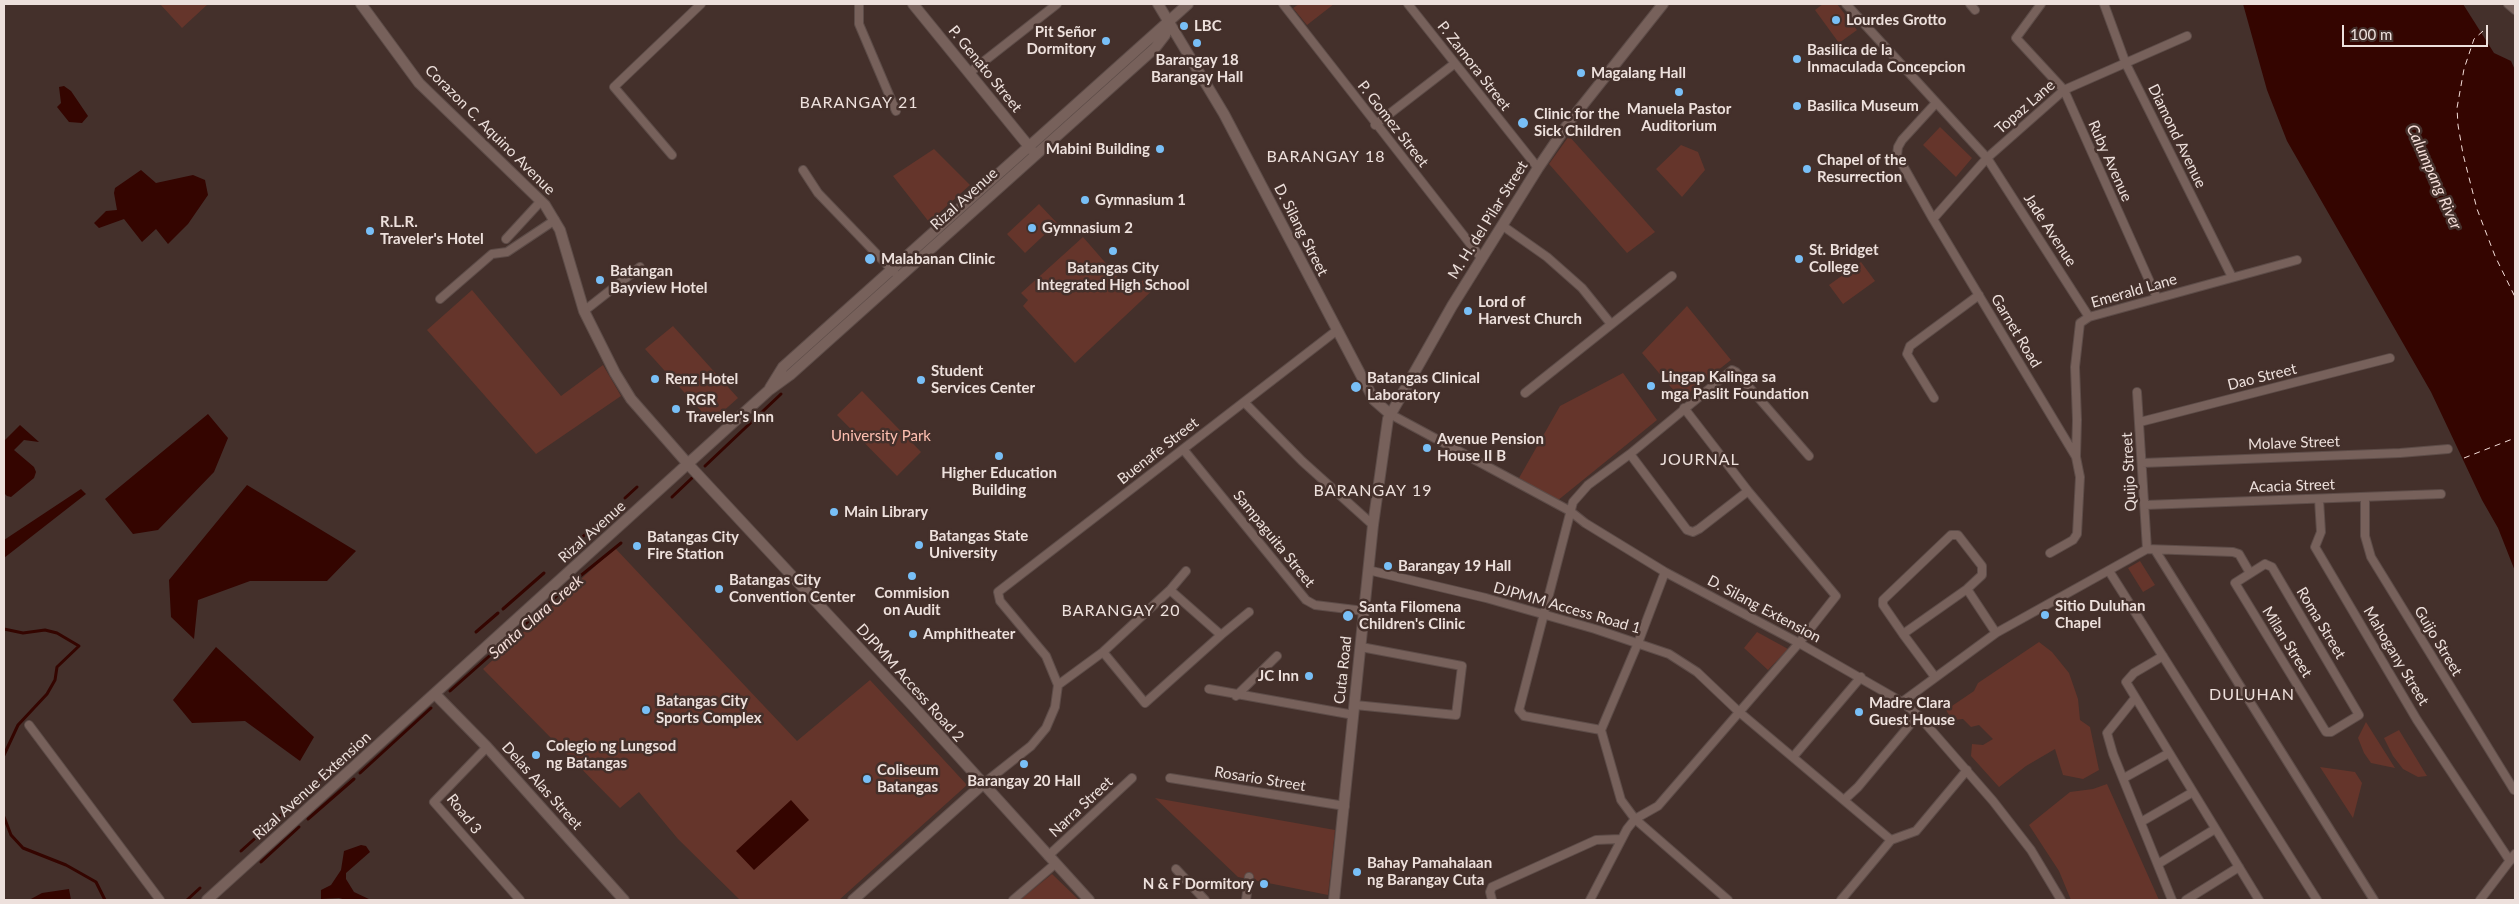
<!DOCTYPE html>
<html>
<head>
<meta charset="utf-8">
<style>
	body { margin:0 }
	#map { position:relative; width:2519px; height:904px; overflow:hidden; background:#44302b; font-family:Lato,sans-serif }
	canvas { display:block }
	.frame { position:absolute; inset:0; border:5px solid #ede0dc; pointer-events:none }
	.scale { position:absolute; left:2342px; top:25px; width:146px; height:22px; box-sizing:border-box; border:2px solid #ede0dc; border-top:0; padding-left:6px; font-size:15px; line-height:18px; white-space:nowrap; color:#ede0dc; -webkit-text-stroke:4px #44302b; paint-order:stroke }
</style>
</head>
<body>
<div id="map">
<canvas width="2519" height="904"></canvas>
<div class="frame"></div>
<div class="scale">100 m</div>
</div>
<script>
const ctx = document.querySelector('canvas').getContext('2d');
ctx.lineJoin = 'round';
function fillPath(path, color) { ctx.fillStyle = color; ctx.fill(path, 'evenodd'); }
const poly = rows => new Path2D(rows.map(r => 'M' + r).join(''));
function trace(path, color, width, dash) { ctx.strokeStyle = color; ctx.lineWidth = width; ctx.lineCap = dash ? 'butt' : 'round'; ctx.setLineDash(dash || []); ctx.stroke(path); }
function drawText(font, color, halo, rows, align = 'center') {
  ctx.font = font + ' Lato,sans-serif'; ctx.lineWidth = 5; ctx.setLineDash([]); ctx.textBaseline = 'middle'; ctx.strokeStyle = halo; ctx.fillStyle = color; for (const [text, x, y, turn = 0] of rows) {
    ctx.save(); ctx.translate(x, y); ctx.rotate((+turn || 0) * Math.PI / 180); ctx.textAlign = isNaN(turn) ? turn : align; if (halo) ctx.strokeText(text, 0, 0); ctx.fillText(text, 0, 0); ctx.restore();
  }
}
fillPath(poly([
	[160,4,208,4,182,28],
	[1299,4,1334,4,1307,25,1293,8],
	[1823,4,1837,4,1857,30,1839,43,1815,10],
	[1940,127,1972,158,1956,177,1923,145],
	[1569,136,1655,232,1627,253,1549,164],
	[1681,145,1698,152,1705,170,1682,197,1656,169],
	[934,149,970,185,929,222,893,176],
	[1039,204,1057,223,1025,253,1007,234],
	[1083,237,1130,291,1148,276,1157,286,1075,363,1023,306,1028,300,1021,293],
	[1861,262,1875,281,1843,304,1829,285],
	[472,290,561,396,603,365,621,396,536,454,427,330],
	[1687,306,1731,360,1681,399,1642,353],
	[673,326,738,398,711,422,645,349],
	[1623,373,1657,420,1557,501,1519,478,1560,406],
	[862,391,921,452,897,476,837,415],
	[615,548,797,741,870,680,967,785,839,900,740,900,678,839,639,792,620,808,483,669],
	[2140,561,2155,585,2143,592,2128,568],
	[1757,632,1788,649,1768,670,1744,648],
	[2039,642,2052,652,2069,673,2078,699,2080,720,2090,727,2099,770,2083,779,2063,775,2055,749,2026,766,1999,787,1971,756,1972,744,1983,745,1993,739,1979,725,1971,727,1963,719,1952,720,1946,710,1974,691,1978,683],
	[2366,722,2376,738,2395,768,2371,763,2364,753,2358,738],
	[2399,730,2427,776,2418,777,2403,769,2393,756,2384,738],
	[2320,767,2355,772,2362,783,2353,818],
	[2107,784,2159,900,2071,900,2059,871,2029,825,2070,792,2093,789],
	[1155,798,1335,830,1328,895,1238,877],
	[1052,874,1079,900,1020,900]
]), '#65352b');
fillPath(poly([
	[2243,4,2463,4,2494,53,2511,61,2515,70,2515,571,2498,528,2482,500,2431,392,2287,141,2267,90],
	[64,86,71,91,88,116,82,123,69,122,57,107,61,103,59,87],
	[141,170,156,183,193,175,205,180,208,195,188,224,168,244,156,229,142,242,124,219,99,228,94,223,106,211,117,210,114,193,115,188],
	[208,414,228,438,214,472,158,530,133,534,105,499],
	[20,425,39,442,24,440,14,450,34,467,36,472,34,478,11,497,7,496,4,493,4,441],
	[247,485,356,551,327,581,250,581,198,600,194,639,171,617,169,580],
	[81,489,86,494,4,558,4,540],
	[216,647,314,737,300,761,245,721,192,723,173,700],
	[791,800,809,820,754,870,736,851],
	[361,845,366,846,370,852,346,873,346,879,354,892,371,900,346,900,339,898,321,899,321,890,331,885,341,870,344,851],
	[69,889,71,900,29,900,42,893]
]), '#340500');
trace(poly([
	[705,466,781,394],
	[672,497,692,478],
	[625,498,637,487],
	[565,553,616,506],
	[503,609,544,573],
	[4,629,23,633,45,630,57,633,79,646,57,667,55,680,47,694,18,725,4,755],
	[476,632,498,613],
	[450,691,568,586,621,543],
	[352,751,366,738],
	[340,761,346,755],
	[360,773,431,708],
	[4,817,11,835,23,848,66,865,96,882,105,900],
	[308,819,354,779],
	[268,826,337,764],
	[241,851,261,833],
	[261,862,299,827],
	[187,900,200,888]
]), '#340500', 3);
trace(poly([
	[2483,31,2474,39,2464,69,2457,108,2458,125,2463,154,2477,209,2495,256,2515,297],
	[2464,458,2515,438]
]), '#f4ded9', 1, [6, 5]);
const street = poly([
	[859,4,859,24,896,111],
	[1283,4,1482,259],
	[1408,4,1538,168],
	[1846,4,1987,158,2089,317],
	[1970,4,1975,10],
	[2041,4,2016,38,2064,90,2157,298],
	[2104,4,2126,64,2232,277],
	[2508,4,2515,10],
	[969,73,1057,4],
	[1935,104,1902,140,1898,147,1897,155,1933,219,2076,457],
	[1375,125,1454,64],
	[672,155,614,87,701,4],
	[803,170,818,193,894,272],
	[1933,219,1987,158,2064,90,2187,36],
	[1503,226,1547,257,1582,288,1611,324],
	[506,239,541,201],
	[440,299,492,254,507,252,555,220],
	[584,311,640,267],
	[2137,392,2147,549],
	[1525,393,1672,276],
	[1934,398,1907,354,1910,346,1979,295],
	[1244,402,1302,461,1373,525],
	[1390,414,1570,511,1585,523,1665,572,1799,643,1902,702,1918,715,1993,801,2031,850,2061,900],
	[2140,422,2390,358],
	[1183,449,1306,600,1315,605,1364,611],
	[1630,454,1687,530,1693,532,1699,529,1748,491],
	[2142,463,2400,453,2448,449],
	[2365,498,2365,536,2371,557,2514,790],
	[2319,499,2321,532,2315,547,2417,720,2510,861],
	[2145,505,2441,494],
	[2155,550,2374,900],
	[2050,553,2073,540,2077,534,2080,477,2076,457,2077,420,2075,367,2080,323,2089,317,2297,260],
	[2265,564,2272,567,2359,715,2331,732,2326,732,2235,583,2265,564],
	[1368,570,1486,598,1595,629,1669,654,1697,672,1738,711,1891,840,1841,900],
	[2109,571,2317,900],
	[1665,572,1638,643,1601,730,1621,800,1635,819,1728,900],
	[1967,589,1996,633],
	[1170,590,1186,571],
	[1903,634,1967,589,1982,575,1982,566,1958,535,1951,535,1883,600,1883,605,1903,634,1935,677],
	[1221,635,1249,612],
	[2163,656,2134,673,2126,682,2259,900],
	[1058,685,1103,652,1170,590,1221,635,1145,703,1103,652],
	[1209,689,1354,715],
	[1236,696,1277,656],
	[2135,698,2107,733,2113,754,2172,900],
	[1902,702,1996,633,2147,549,2233,552,2239,554,2250,573],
	[1355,705,1456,715,1462,666,1361,647],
	[29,725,160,900],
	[1601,730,1524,716,1519,710,1573,502,1588,485,1630,454,1732,370,1736,372,1809,456],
	[487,747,434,802,520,900],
	[1793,757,1861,677],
	[1170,778,1345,806],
	[2124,778,2169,753],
	[983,784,1031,746,1046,728,1055,707,1058,685,1046,656,1000,601,998,592,1336,331],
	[1844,800,1858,787,1918,715],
	[2141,822,2193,792],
	[1891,840,1916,831,1967,770],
	[1048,856,1132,778],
	[2158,864,2215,829],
	[1176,869,1205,900],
	[1013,900,1055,864],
	[1246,900,1249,877],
	[1492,900,1490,892,1492,887,1596,840,1620,839],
	[1590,900,1627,829,1635,819,1658,806,1799,643,1836,596,1748,491,1684,408],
	[2186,900,2239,867],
	[2480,900,2515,854]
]);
const secondary = poly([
	[361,4,419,83,545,205,560,230,584,311,615,373,631,399,688,464,913,706,1089,900],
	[913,4,1031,149],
	[1158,4,1224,114,1374,400,1390,414],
	[770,388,783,367,1188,4],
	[435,694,487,747,624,900],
	[207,900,768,391,790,375,1155,48,1165,35,1169,20],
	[853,900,983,784],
	[1334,900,1373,525,1388,419,1452,306,1538,168,1570,121,1663,4]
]);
trace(street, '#5d4c48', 10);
trace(secondary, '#5d4c48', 12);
trace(street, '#77615b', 8);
trace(secondary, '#77615b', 10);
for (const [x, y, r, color] of [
	[1836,20,5,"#78bff7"],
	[1184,26,5,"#78bff7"],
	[1106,41,5,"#78bff7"],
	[1197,43,5,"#78bff7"],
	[1797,59,5,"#78bff7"],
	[1581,73,5,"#78bff7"],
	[1679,92,5,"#78bff7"],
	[1797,106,5,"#78bff7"],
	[1523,123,6,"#78bff7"],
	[1160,149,5,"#78bff7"],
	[1807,169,5,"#78bff7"],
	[1085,200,5,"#78bff7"],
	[1032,228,5,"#78bff7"],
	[370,231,5,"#78bff7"],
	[1113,251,5,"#78bff7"],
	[870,259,6,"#78bff7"],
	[1799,259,5,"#78bff7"],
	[600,280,5,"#78bff7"],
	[1468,311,5,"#78bff7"],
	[655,379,5,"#78bff7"],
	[921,380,5,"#78bff7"],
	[1651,386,5,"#78bff7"],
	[1356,387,6,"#78bff7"],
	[676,409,5,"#78bff7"],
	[1427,448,5,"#78bff7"],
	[999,456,5,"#78bff7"],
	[834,512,5,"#78bff7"],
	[919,545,5,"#78bff7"],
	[637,546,5,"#78bff7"],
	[1388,566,5,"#78bff7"],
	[912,576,5,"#78bff7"],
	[719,589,5,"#78bff7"],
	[2045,615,5,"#78bff7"],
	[1348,616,6,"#78bff7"],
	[913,634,5,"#78bff7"],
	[1309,676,5,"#78bff7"],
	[646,710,5,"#78bff7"],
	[1859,712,5,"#78bff7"],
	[536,755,5,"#78bff7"],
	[1024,764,5,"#78bff7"],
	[867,779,5,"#78bff7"],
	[1357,872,5,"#78bff7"],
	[1264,884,5,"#78bff7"]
]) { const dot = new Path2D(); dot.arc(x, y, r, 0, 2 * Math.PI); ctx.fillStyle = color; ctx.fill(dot); trace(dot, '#44302b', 2); }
drawText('bold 15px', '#ede0dc', '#44302b', [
	["Lourdes Grotto",1846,20],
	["LBC",1194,26],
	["Pit Señor",1096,32,"right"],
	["Dormitory",1096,49,"right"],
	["Basilica de la",1807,50],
	["Inmaculada Concepcion",1807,67],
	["Barangay 18",1197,60,"center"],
	["Barangay Hall",1197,77,"center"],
	["Magalang Hall",1591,73],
	["Basilica Museum",1807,106],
	["Manuela Pastor",1679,109,"center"],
	["Auditorium",1679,126,"center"],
	["Clinic for the",1534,114],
	["Sick Children",1534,131],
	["Mabini Building",1150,149,"right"],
	["Chapel of the",1817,160],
	["Resurrection",1817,177],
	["Gymnasium 1",1095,200],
	["R.L.R.",380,222],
	["Traveler's Hotel",380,239],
	["Gymnasium 2",1042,228],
	["St. Bridget",1809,250],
	["College",1809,267],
	["Malabanan Clinic",881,259],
	["Batangas City",1113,268,"center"],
	["Integrated High School",1113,285,"center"],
	["Batangan",610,271],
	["Bayview Hotel",610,288],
	["Lord of",1478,302],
	["Harvest Church",1478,319],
	["Student",931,371],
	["Services Center",931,388],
	["Lingap Kalinga sa",1661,377],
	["mga Paslit Foundation",1661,394],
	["Batangas Clinical",1367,378],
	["Laboratory",1367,395],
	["Renz Hotel",665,379],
	["RGR",686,400],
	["Traveler's Inn",686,417],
	["Avenue Pension",1437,439],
	["House II B",1437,456],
	["Higher Education",999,473,"center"],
	["Building",999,490,"center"],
	["Main Library",844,512],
	["Batangas State",929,536],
	["University",929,553],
	["Batangas City",647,537],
	["Fire Station",647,554],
	["Barangay 19 Hall",1398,566],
	["Batangas City",729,580],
	["Convention Center",729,597],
	["Commision",912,593,"center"],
	["on Audit",912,610,"center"],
	["Sitio Duluhan",2055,606],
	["Chapel",2055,623],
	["Santa Filomena",1359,607],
	["Children's Clinic",1359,624],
	["Amphitheater",923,634],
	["JC Inn",1299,676,"right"],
	["Batangas City",656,701],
	["Sports Complex",656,718],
	["Madre Clara",1869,703],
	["Guest House",1869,720],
	["Colegio ng Lungsod",546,746],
	["ng Batangas",546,763],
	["Coliseum",877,770],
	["Batangas",877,787],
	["Barangay 20 Hall",1024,781,"center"],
	["Bahay Pamahalaan",1367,863],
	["ng Barangay Cuta",1367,880],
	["N & F Dormitory",1254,884,"right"]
], 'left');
drawText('15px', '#ede0dc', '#44302b', [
	["P. Zamora Street",1474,66,52],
	["P. Genato Street",985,69,51],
	["Topaz Lane",2025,107,-41],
	["P. Gomez Street",1393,124,52],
	["Corazon C. Aquino Avenue",490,130,45],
	["Diamond Avenue",2177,136,64],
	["Ruby Avenue",2110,161,66],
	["Rizal Avenue",964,199,-42],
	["M. H. del Pilar Street",1488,220,-58],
	["D. Silang Street",1301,230,63],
	["Jade Avenue",2050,230,57],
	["Emerald Lane",2134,291,-16],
	["Garnet Road",2016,331,59],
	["Dao Street",2262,377,-14],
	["Molave Street",2294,443,-2],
	["Buenafe Street",1158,451,-38],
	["Quijo Street",2129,472,-93],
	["Acacia Street",2292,486,-2],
	["Rizal Avenue",592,532,-42],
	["Sampaguita Street",1274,539,51],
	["DJPMM Access Road 1",1567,608,16],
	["D. Silang Extension",1764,609,28],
	["Roma Street",2321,623,59],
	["Guijo Street",2438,641,59],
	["Milan Street",2287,642,58],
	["Mahogany Street",2396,656,59],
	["Cuta Road",1343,670,-84],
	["DJPMM Access Road 2",910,683,48],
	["Rosario Street",1260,779,9],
	["Rizal Avenue Extension",312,786,-42],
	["Delas Alas Street",542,786,48],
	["Narra Street",1081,807,-43],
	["Road 3",464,814,52]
]);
drawText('15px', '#ffc0b2', '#44302b', [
	["University Park",881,436]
]);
ctx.letterSpacing = '1px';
drawText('16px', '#ede0dc', '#44302b', [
	["BARANGAY 21",859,103],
	["BARANGAY 18",1326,157],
	["JOURNAL",1700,460],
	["BARANGAY 19",1373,491],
	["BARANGAY 20",1121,611],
	["DULUHAN",2252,695]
]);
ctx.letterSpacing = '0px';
drawText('italic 16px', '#f4ded9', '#44302b', [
	["Calumpang River",2434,177,66],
	["Santa Clara Creek",536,617,-41]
]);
</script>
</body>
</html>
